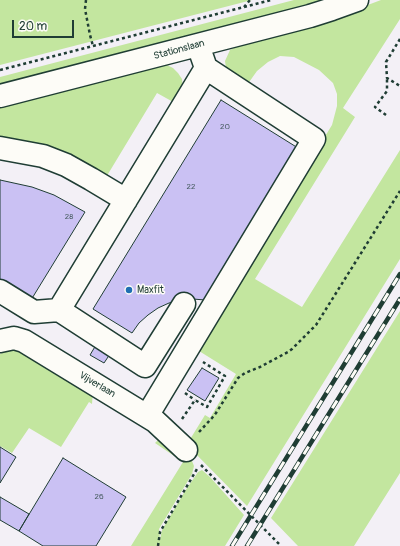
<!DOCTYPE html>
<html>
<head>
<meta charset="utf-8">
<style>
	body { margin:0 }
	#map { position:relative; width:400px; height:546px; overflow:hidden; background:#f3f0f6; font-family:Pangolin,sans-serif }
	canvas { display:block }
	.scale { position:absolute; left:12px; top:20px; width:62px; height:18px; box-sizing:border-box; border:2px solid #1f3d34; border-top:0; padding-left:5px; font-size:12px; line-height:14px; white-space:nowrap; color:#1f3d34; -webkit-text-stroke:3px #fdfcf7; paint-order:stroke }
</style>
</head>
<body>
<div id="map">
<canvas width="400" height="546"></canvas>
<div class="scale">20 m</div>
</div>
<script>
const ctx = document.querySelector('canvas').getContext('2d');
ctx.lineJoin = 'round';
function fillPath(path, color) { ctx.fillStyle = color; ctx.fill(path, 'evenodd'); }
const poly = rows => new Path2D(rows.map(r => 'M' + r).join(''));
function trace(path, color, width, dash) { ctx.strokeStyle = color; ctx.lineWidth = width; ctx.lineCap = dash ? 'butt' : 'round'; ctx.setLineDash(dash || []); ctx.stroke(path); }
function drawText(font, color, halo, rows, align = 'center') {
  ctx.font = font + ' Pangolin,sans-serif'; ctx.lineWidth = 3; ctx.setLineDash([]); ctx.textBaseline = 'middle'; ctx.strokeStyle = halo; ctx.fillStyle = color; for (const [text, x, y, turn = 0] of rows) {
    ctx.save(); ctx.translate(x, y); ctx.rotate((+turn || 0) * Math.PI / 180); ctx.textAlign = isNaN(turn) ? turn : align; if (halo) ctx.strokeText(text, 0, 0); ctx.fillText(text, 0, 0); ctx.restore();
  }
}
fillPath(poly([
	[0,0,252,0,0,65],
	[294,0,330,0,0,86,0,77],
	[381,0,400,0,400,19,343,108,355,117,255,279,302,307,400,150,400,259,247,506,190,448,189,441,205,415,210,418,236,374,199,351,169,401,167,395,214,316,332,125,337,106,337,94,333,83,319,70,294,57,280,56,268,62,257,71,247,85,226,68,225,61,230,50,236,47,271,37,336,17],
	[161,65,167,65,173,68,178,73,182,79,183,90,175,103,157,93,105,179,0,142,0,107],
	[400,311,400,473,354,546,298,546,271,518],
	[9,350,23,350,93,391,92,404,89,402,61,447,29,428,12,453,0,446,0,354],
	[159,439,184,453,192,461,194,466,192,474,159,529,160,539,162,530,185,491,198,472,202,470,210,477,244,515,225,546,131,546,183,462,155,443]
]), '#c3e69f');
const building = poly([
	[221,100,298,148,205,300,193,299,181,300,169,303,158,308,148,315,139,323,132,333,93,309,221,100],
	[0,180,32,187,54,195,85,212,31,300,0,281,0,180],
	[96,345,110,354,104,363,90,355,96,345],
	[202,368,219,378,205,401,187,390,202,368],
	[0,447,16,457,0,483,0,447],
	[63,458,126,497,96,546,43,546,19,531,63,458],
	[0,497,29,514,19,531,0,520,0,497]
]);
fillPath(building, '#cac1f3');
trace(building, '#1f3d34', 1);
const minor = poly([
	[0,96,310,16,332,9,357,0],
	[0,148,43,156,66,165,91,179,126,200],
	[0,291,34,312,59,310],
	[184,304,145,366,59,310,206,68],
	[0,341,14,338,24,341,155,421,186,450],
	[147,416,314,139,206,68,198,45]
]);
trace(minor, '#1f3d34', 25);
trace(poly([
	[86,0,85,9,90,35,93,46],
	[244,7,250,0],
	[400,39,386,62,387,78,400,86],
	[0,70,271,0],
	[386,115,375,107,387,91,387,78],
	[185,393,195,400],
	[182,419,195,400,207,407,225,376,203,362],
	[199,432,212,418,216,413,238,378,245,373,260,367,288,352,292,349,316,325,400,191],
	[201,465,281,546],
	[158,546,160,532,197,469]
]), '#1f3d34', 2.5, [3, 3]);
trace(minor, '#fdfcf7', 22);
const rail = poly([
	[232,546,400,274],
	[247,546,400,299]
]);
trace(rail, '#1f3d34', 4.5);
trace(rail, '#fdfcf7', 3, [9]);
for (const [x, y, r, color] of [
	[129,290,4,"#1f6fb2"]
]) { const dot = new Path2D(); dot.arc(x, y, r, 0, 2 * Math.PI); ctx.fillStyle = color; ctx.fill(dot); trace(dot, '#fdfcf7', 1.5); }
drawText('8px', '#4a5e64', null, [
	["20",225,127],
	["22",191,187],
	["28",69,217],
	["26",99,497]
]);
drawText('10px', '#1f3d34', '#fdfcf7', [
	["Stationslaan",179,50,-15],
	["Vijverlaan",97,385,31]
]);
drawText('10px', '#1f3d34', '#fdfcf7', [
	["Maxfit",137,290]
], 'left');
</script>
</body>
</html>
